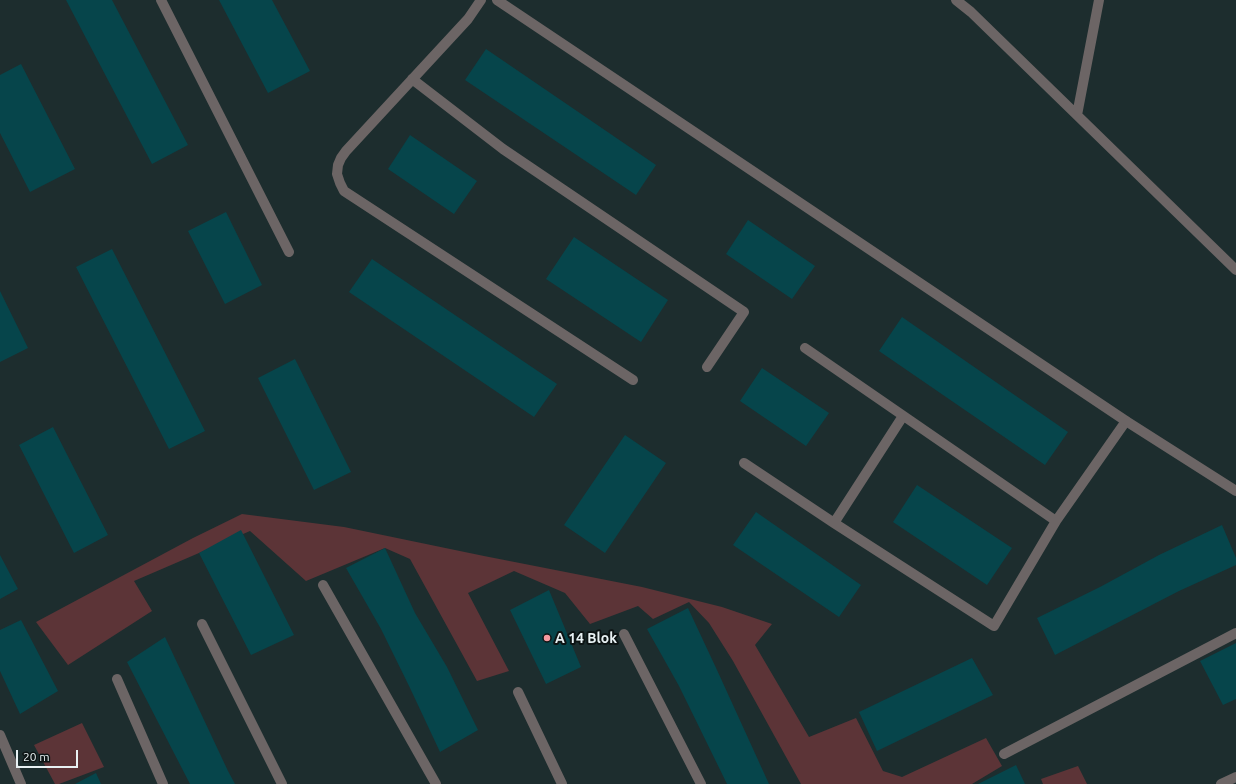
<!DOCTYPE html>
<html>
<head>
<meta charset="utf-8">
<style>
	body { margin:0 }
	#map { position:relative; width:1236px; height:784px; overflow:hidden; background:#1d2d2e; font-family:Ubuntu,sans-serif }
	canvas { display:block }
	.scale { position:absolute; left:16px; top:750px; width:62px; height:18px; box-sizing:border-box; border:2px solid #e8f1f3; border-top:0; padding-left:5px; font-size:12px; line-height:14px; white-space:nowrap; color:#e8f1f3; -webkit-text-stroke:3px #0d1414; paint-order:stroke }
</style>
</head>
<body>
<div id="map">
<canvas width="1236" height="784"></canvas>
<div class="scale">20 m</div>
</div>
<script>
const ctx = document.querySelector('canvas').getContext('2d');
ctx.lineJoin = 'round';
function fillPath(path, color) { ctx.fillStyle = color; ctx.fill(path, 'evenodd'); }
const poly = rows => new Path2D(rows.map(r => 'M' + r).join(''));
function trace(path, color, width, dash) { ctx.strokeStyle = color; ctx.lineWidth = width; ctx.lineCap = dash ? 'butt' : 'round'; ctx.setLineDash(dash || []); ctx.stroke(path); }
function drawText(font, color, halo, rows, align = 'center') {
  ctx.font = font + ' Ubuntu,sans-serif'; ctx.lineWidth = 4; ctx.setLineDash([]); ctx.textBaseline = 'middle'; ctx.strokeStyle = halo; ctx.fillStyle = color; for (const [text, x, y, turn = 0] of rows) {
    ctx.save(); ctx.translate(x, y); ctx.rotate((+turn || 0) * Math.PI / 180); ctx.textAlign = isNaN(turn) ? turn : align; if (halo) ctx.strokeText(text, 0, 0); ctx.fillText(text, 0, 0); ctx.restore();
  }
}
fillPath(poly([
	[242,514,344,527,484,556,642,587,722,607,772,624,755,645,809,737,856,718,883,771,902,777,986,738,1002,766,972,784,801,784,733,661,709,623,689,602,653,619,638,606,590,624,565,593,514,571,468,593,509,671,477,681,410,559,385,548,306,581,250,531,134,581,152,611,68,665,36,622,193,538],
	[82,723,104,767,59,784,55,784,34,745],
	[1078,766,1087,784,1043,784,1041,779]
]), '#5c3437');
fillPath(poly([
	[66,0,112,0,188,145,152,164],
	[219,0,272,0,310,71,268,93],
	[486,49,656,165,636,195,465,80],
	[21,64,75,169,30,192,0,133,0,75],
	[410,135,477,181,454,214,388,169],
	[226,212,262,285,225,304,188,231],
	[748,220,815,266,792,299,726,254],
	[574,237,668,300,641,342,546,279],
	[112,249,205,431,169,449,76,267],
	[372,259,557,384,534,417,349,292],
	[0,291,28,348,0,362],
	[902,317,1068,432,1045,465,879,351],
	[295,359,351,472,314,490,258,378],
	[762,368,829,413,806,446,740,401],
	[53,427,108,535,74,553,19,445],
	[625,435,666,463,605,553,564,525],
	[917,485,1012,548,987,585,893,522],
	[756,512,861,585,839,617,733,545],
	[1222,525,1236,558,1236,565,1179,591,1055,655,1037,618,1100,587,1159,555],
	[241,530,294,635,251,655,199,553],
	[385,548,415,613,447,667,478,730,440,752,410,688,381,629,346,568],
	[0,555,18,589,0,599],
	[549,590,581,667,546,684,510,610],
	[688,608,717,670,769,784,727,784,679,686,647,629],
	[21,620,58,691,20,714,0,671,0,630],
	[165,637,228,771,235,784,190,784,127,662],
	[1236,643,1236,699,1223,705,1200,661],
	[972,658,993,695,877,751,859,712],
	[1016,765,1025,784,978,784],
	[96,773,101,784,75,784]
]), '#06454b');
trace(poly([
	[161,0,289,252],
	[481,0,468,19,346,151,341,158,338,165,337,174,340,183,344,191,633,380],
	[412,79,503,149,744,312,707,367],
	[805,348,1056,521],
	[744,463,834,523,994,626,1056,521,1126,421],
	[834,523,903,416],
	[323,585,436,784],
	[202,624,282,784],
	[624,634,701,784],
	[117,679,163,784],
	[518,692,562,784],
	[0,735,21,784],
	[1004,754,1236,633],
	[1221,784,1236,777]
]), '#6c6565', 10);
trace(poly([
	[497,0,1126,421,1236,491],
	[956,0,971,12,1236,270],
	[1077,115,1099,0]
]), '#6c6565', 10);
for (const [x, y, r, color] of [
	[547,638,4,"#f49aa0"]
]) { const dot = new Path2D(); dot.arc(x, y, r, 0, 2 * Math.PI); ctx.fillStyle = color; ctx.fill(dot); trace(dot, '#0d1414', 1.5); }
drawText('bold 14px', '#e8f1f3', '#0d1414', [
	["A 14 Blok",555,638]
], 'left');
</script>
</body>
</html>
